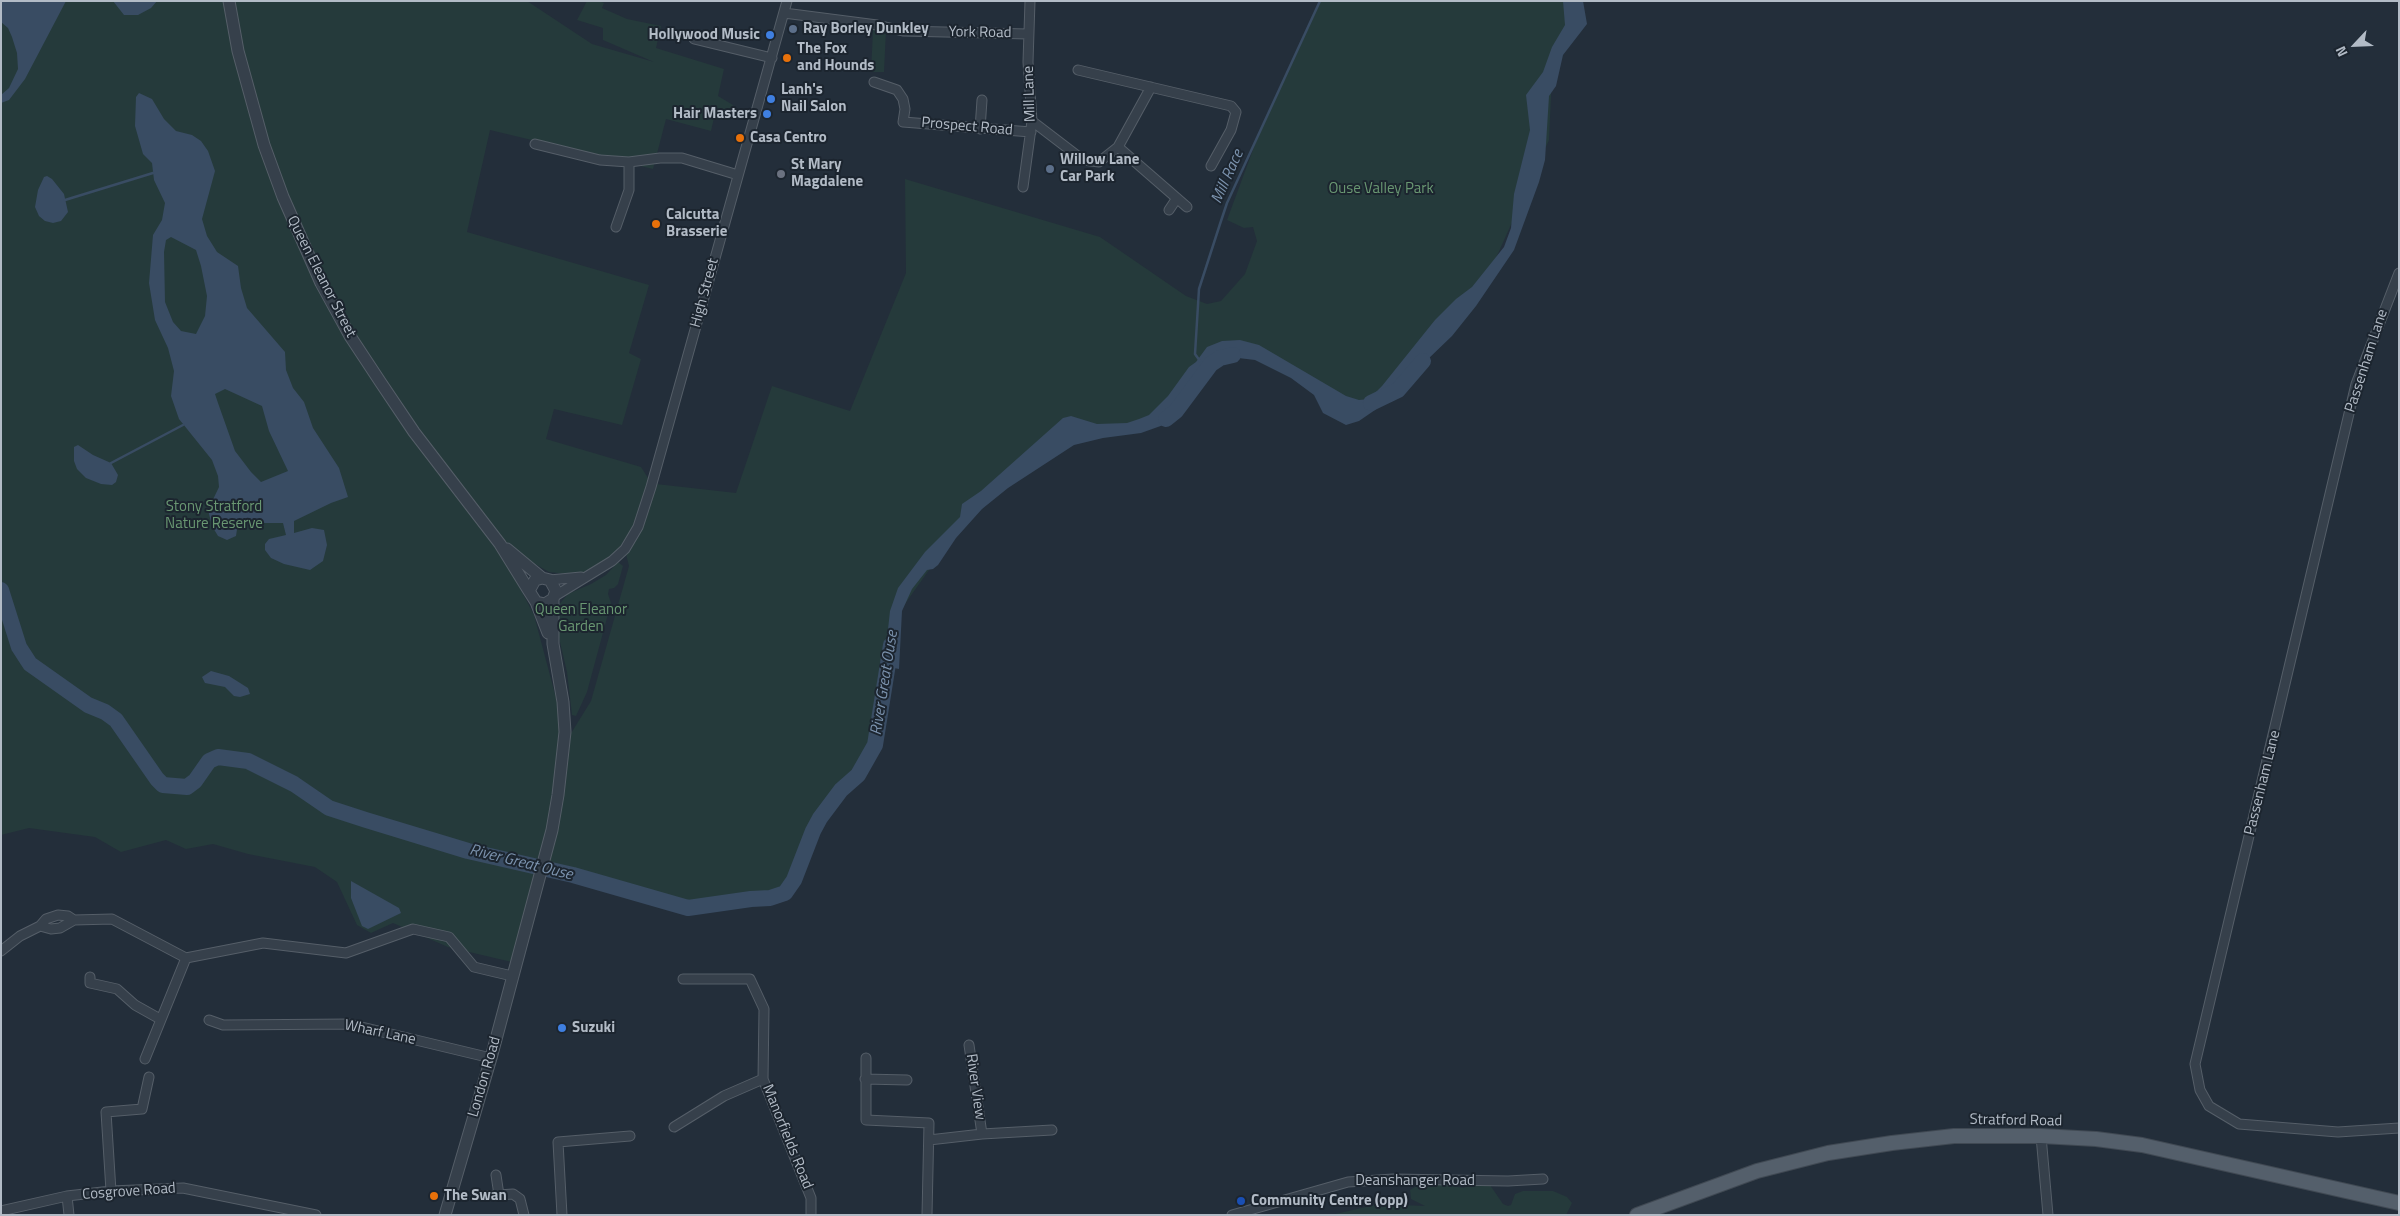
<!DOCTYPE html>
<html>
<head>
<meta charset="utf-8">
<style>
	body { margin:0 }
	#map { position:relative; width:2400px; height:1216px; overflow:hidden; background:#232e3a; font-family:"Titillium Web",sans-serif }
	canvas { display:block }
	.frame { position:absolute; inset:0; border:2px solid #b2bbc6; pointer-events:none }
	.north { position:absolute; left:2330px; top:20px; width:50px; height:50px; -webkit-text-stroke:4px #1c252f; paint-order:stroke; rotate:245deg; font-size:14px; font-weight:700; line-height:20px; text-align:center; color:#b2bbc6 }
	.north::after { content:''; display:block; margin:auto; width:18px; height:22px; background:#b2bbc6; clip-path:polygon(50% 0,100% 100%,50% 72%,0 100%) }
</style>
</head>
<body>
<div id="map">
<canvas width="2400" height="1216"></canvas>
<div class="frame"></div>
<div class="north">N</div>
</div>
<script>
const ctx = document.querySelector('canvas').getContext('2d');
ctx.lineJoin = 'round';
function fillPath(path, color) { ctx.fillStyle = color; ctx.fill(path, 'evenodd'); }
const poly = rows => new Path2D(rows.map(r => 'M' + r).join(''));
function trace(path, color, width, dash) { ctx.strokeStyle = color; ctx.lineWidth = width; ctx.lineCap = dash ? 'butt' : 'round'; ctx.setLineDash(dash || []); ctx.stroke(path); }
function drawText(font, color, halo, rows, align = 'center') {
  ctx.font = font + ' "Titillium Web",sans-serif'; ctx.lineWidth = 4; ctx.setLineDash([]); ctx.textBaseline = 'middle'; ctx.strokeStyle = halo; ctx.fillStyle = color; for (const [text, x, y, turn = 0] of rows) {
    ctx.save(); ctx.translate(x, y); ctx.rotate((+turn || 0) * Math.PI / 180); ctx.textAlign = isNaN(turn) ? turn : align; if (halo) ctx.strokeText(text, 0, 0); ctx.fillText(text, 0, 0); ctx.restore();
  }
}
fillPath(poly([
	[1,1,527,1,592,44,654,62,603,40,603,28,577,20,587,1,599,1,604,3,602,8,627,19,661,26,656,48,724,69,718,96,733,105,731,113,716,109,711,131,666,119,653,169,490,130,467,232,649,285,629,353,641,359,622,425,554,409,546,439,641,467,650,481,656,484,736,493,772,386,850,411,906,273,905,179,1100,237,1186,296,1207,304,1221,301,1245,274,1257,241,1253,227,1244,228,1227,220,1257,139,1320,1,1577,1,1584,17,1552,74,1549,140,1474,307,1366,410,1232,343,1217,344,1159,421,1063,447,970,512,900,611,878,733,779,890,735,905,679,907,610,879,543,864,516,963,448,947,393,923,371,933,357,925,337,882,315,867,248,854,213,844,186,849,166,840,121,852,95,837,29,828,1,835],
	[490,531,523,557,549,572,583,576,625,550,629,566,591,701,565,743,565,732,534,615],
	[873,30,886,30,884,72,871,72],
	[618,562,623,566,618,584,614,588,609,589,608,594,611,603,587,692,576,716,572,715,567,672,557,629,557,607,568,594,591,584,606,575],
	[1440,1183,1463,1188,1477,1184,1483,1186,1490,1185,1503,1204,1508,1206,1511,1205,1515,1194,1523,1191,1553,1191,1567,1197,1572,1203,1566,1215,1331,1215,1379,1204,1425,1206,1411,1199,1410,1190,1415,1187]
]), '#253a3b');
fillPath(poly([
	[1,1,66,1,25,79,9,100,1,103,1,95,9,88,18,69,17,53,12,37,8,28,1,22],
	[113,1,157,1,151,8,138,15,124,15],
	[1563,1,1583,1,1587,24,1563,55,1556,86,1549,96,1545,160,1539,182,1514,250,1476,306,1452,336,1375,410,1359,421,1346,425,1323,413,1314,395,1291,378,1255,360,1230,357,1210,364,1196,375,1184,393,1181,407,1169,423,1141,433,1103,438,1074,445,1008,488,982,509,956,538,938,565,933,569,927,570,912,589,902,611,899,669,884,666,890,611,898,588,925,552,960,517,962,504,981,491,1063,418,1071,416,1097,424,1127,423,1139,419,1149,415,1168,396,1189,367,1196,362,1207,347,1222,341,1240,340,1259,345,1346,396,1359,400,1369,399,1382,386,1435,320,1456,299,1472,287,1504,247,1511,228,1514,194,1530,130,1526,95,1543,72,1552,47,1565,25],
	[139,93,152,99,164,119,176,131,192,135,201,141,208,151,215,171,202,219,207,236,217,252,238,266,241,288,247,308,285,352,286,370,293,388,304,402,313,428,339,468,348,497,331,503,294,521,294,533,312,528,324,530,327,545,323,561,310,570,284,564,271,558,265,550,265,544,269,539,286,535,283,523,238,523,236,536,227,540,218,536,212,526,208,510,219,487,218,476,212,460,179,419,171,396,174,371,168,348,155,320,149,283,153,235,162,220,165,203,154,180,152,163,143,154,135,126,136,97],
	[171,237,196,250,201,266,207,296,205,316,196,334,181,331,173,322,165,302,164,252,166,240],
	[225,389,262,406,269,431,288,471,261,482,251,472,235,451,218,403,215,394],
	[47,176,52,179,64,194,68,212,61,221,53,223,45,221,39,216,35,207,38,190,44,177],
	[78,445,93,455,111,463,118,475,116,482,112,485,101,484,86,478,77,469,74,461,74,447],
	[211,671,229,676,248,688,250,694,240,697,234,696,225,687,205,683,202,677],
	[351,881,399,908,401,913,368,929,362,926,351,898]
]), '#394c63');
trace(poly([
	[65,200,153,173],
	[1200,361,1195,354,1199,289,1220,224,1227,203,1320,1],
	[111,463,183,425]
]), '#394c63', 2.5);
trace(poly([
	[1371,403,1398,390,1423,361],
	[1166,419,1176,411,1211,364,1220,358,1233,355],
	[1,590,19,647,30,664,88,705,105,712,116,720,157,779,163,785,187,787,195,781,209,761,218,757,248,761,294,784,329,808,366,820,468,851,573,875,688,908,751,899,770,898,785,893,794,880,813,831,820,818,841,790,858,775,875,745,891,645]
]), '#394c63', 16);
const minor = poly([
	[784,13,877,25,903,31,1028,34],
	[694,39,772,58],
	[1078,70,1231,106,1236,112,1231,130,1211,166],
	[874,82,897,90,903,99,905,109,903,122,1031,132],
	[1032,121,1083,160,1099,162,1118,147,1151,87],
	[980,129,982,100],
	[535,144,600,160,629,162,660,158,682,158,738,175],
	[1118,147,1187,207],
	[1023,187,1032,121,1028,62,1030,1],
	[1169,210,1177,198],
	[616,227,629,190,629,162],
	[2399,273,2356,384,2195,1064,2200,1090,2209,1106,2239,1124,2338,1132,2399,1128],
	[550,580,581,577],
	[555,596,612,561,625,549,638,527,651,487,787,1],
	[40,926,51,929,60,928,74,920],
	[1,951,20,936,40,926,46,919,58,915,68,916,74,920,112,919,186,958,263,943,346,953,413,929,449,937,474,967,512,976],
	[90,977,90,983,117,989,135,1005,160,1019],
	[683,979,750,979,764,1009,763,1079,811,1198,811,1215],
	[209,1020,223,1025,349,1024,491,1058],
	[866,1058,866,1120,929,1123,927,1215],
	[145,1059,186,958],
	[865,1079,907,1080],
	[674,1127,724,1096,763,1079],
	[982,1134,1052,1130],
	[2041,1136,2048,1215],
	[929,1140,982,1134,969,1045],
	[496,1175,499,1195],
	[111,1191,106,1112,142,1109,149,1077],
	[67,1196,69,1215],
	[484,1196,513,1194,520,1199,524,1215],
	[1,1211,67,1196,111,1191,183,1188,316,1215],
	[562,1215,558,1142,630,1136],
	[1232,1215,1348,1182,1393,1179,1508,1181,1543,1179]
]);
const tertiary = poly([
	[229,1,238,51,264,145,283,197,321,283,350,336,381,383,414,432,500,544,529,591],
	[507,549,542,578],
	[536,602,545,604,553,599,556,591,550,580,542,578,535,580,529,591,536,602,548,633],
	[445,1215,491,1058,552,830,558,795,565,732,563,702,553,644,553,599]
]);
const primary = poly([
	[1637,1215,1757,1171,1828,1153,1892,1143,1954,1136,2041,1136,2096,1139,2142,1145,2399,1203]
]);
trace(minor, '#555e68', 11);
trace(tertiary, '#555e68', 13);
trace(primary, '#404953', 16);
trace(minor, '#36404b', 9);
trace(tertiary, '#36404b', 11);
trace(primary, '#545f6b', 14);
for (const [x, y, r, color] of [
	[793,29,5,"#5c6f8a"],
	[770,35,5,"#3f7fe0"],
	[787,58,5,"#e8710a"],
	[771,99,5,"#3f7fe0"],
	[767,114,5,"#3f7fe0"],
	[740,138,5,"#e8710a"],
	[1050,169,5,"#5c6f8a"],
	[781,174,5,"#6b7280"],
	[656,224,5,"#e8710a"],
	[562,1028,5,"#3f7fe0"],
	[434,1196,5,"#e8710a"],
	[1241,1201,5,"#1a4fb4"]
]) { const dot = new Path2D(); dot.arc(x, y, r, 0, 2 * Math.PI); ctx.fillStyle = color; ctx.fill(dot); trace(dot, '#1c252f', 2); }
drawText('bold 15px', '#b2bbc6', '#1c252f', [
	["Ray Borley Dunkley",803,29],
	["Hollywood Music",760,35,"right"],
	["The Fox",797,49],
	["and Hounds",797,66],
	["Lanh's",781,90],
	["Nail Salon",781,107],
	["Hair Masters",757,114,"right"],
	["Casa Centro",750,138],
	["Willow Lane",1060,160],
	["Car Park",1060,177],
	["St Mary",791,165],
	["Magdalene",791,182],
	["Calcutta",666,215],
	["Brasserie",666,232],
	["Suzuki",572,1028],
	["The Swan",444,1196],
	["Community Centre (opp)",1251,1201]
], 'left');
drawText('15px', '#b2bbc6', '#1c252f', [
	["York Road",980,33,1],
	["Mill Lane",1030,94,-92],
	["Prospect Road",967,127,5],
	["Queen Eleanor Street",321,277,63],
	["High Street",705,293,-75],
	["Passenham Lane",2367,361,-72],
	["Passenham Lane",2263,783,-76],
	["Wharf Lane",380,1033,12],
	["London Road",485,1077,-74],
	["River View",975,1087,82],
	["Stratford Road",2016,1121,1],
	["Manorfields Road",787,1137,68],
	["Deanshanger Road",1415,1181],
	["Cosgrove Road",129,1192,-4]
]);
drawText('15px', '#699772', '#1c252f', [
	["Ouse Valley Park",1381,189],
	["Stony Stratford",214,507],
	["Nature Reserve",214,524],
	["Queen Eleanor",581,610],
	["Garden",581,627]
]);
drawText('italic 16px', '#7b92ad', '#1c252f', [
	["Mill Race",1228,177,-66],
	["River Great Ouse",885,683,-81],
	["River Great Ouse",521,863,14]
]);
</script>
</body>
</html>
